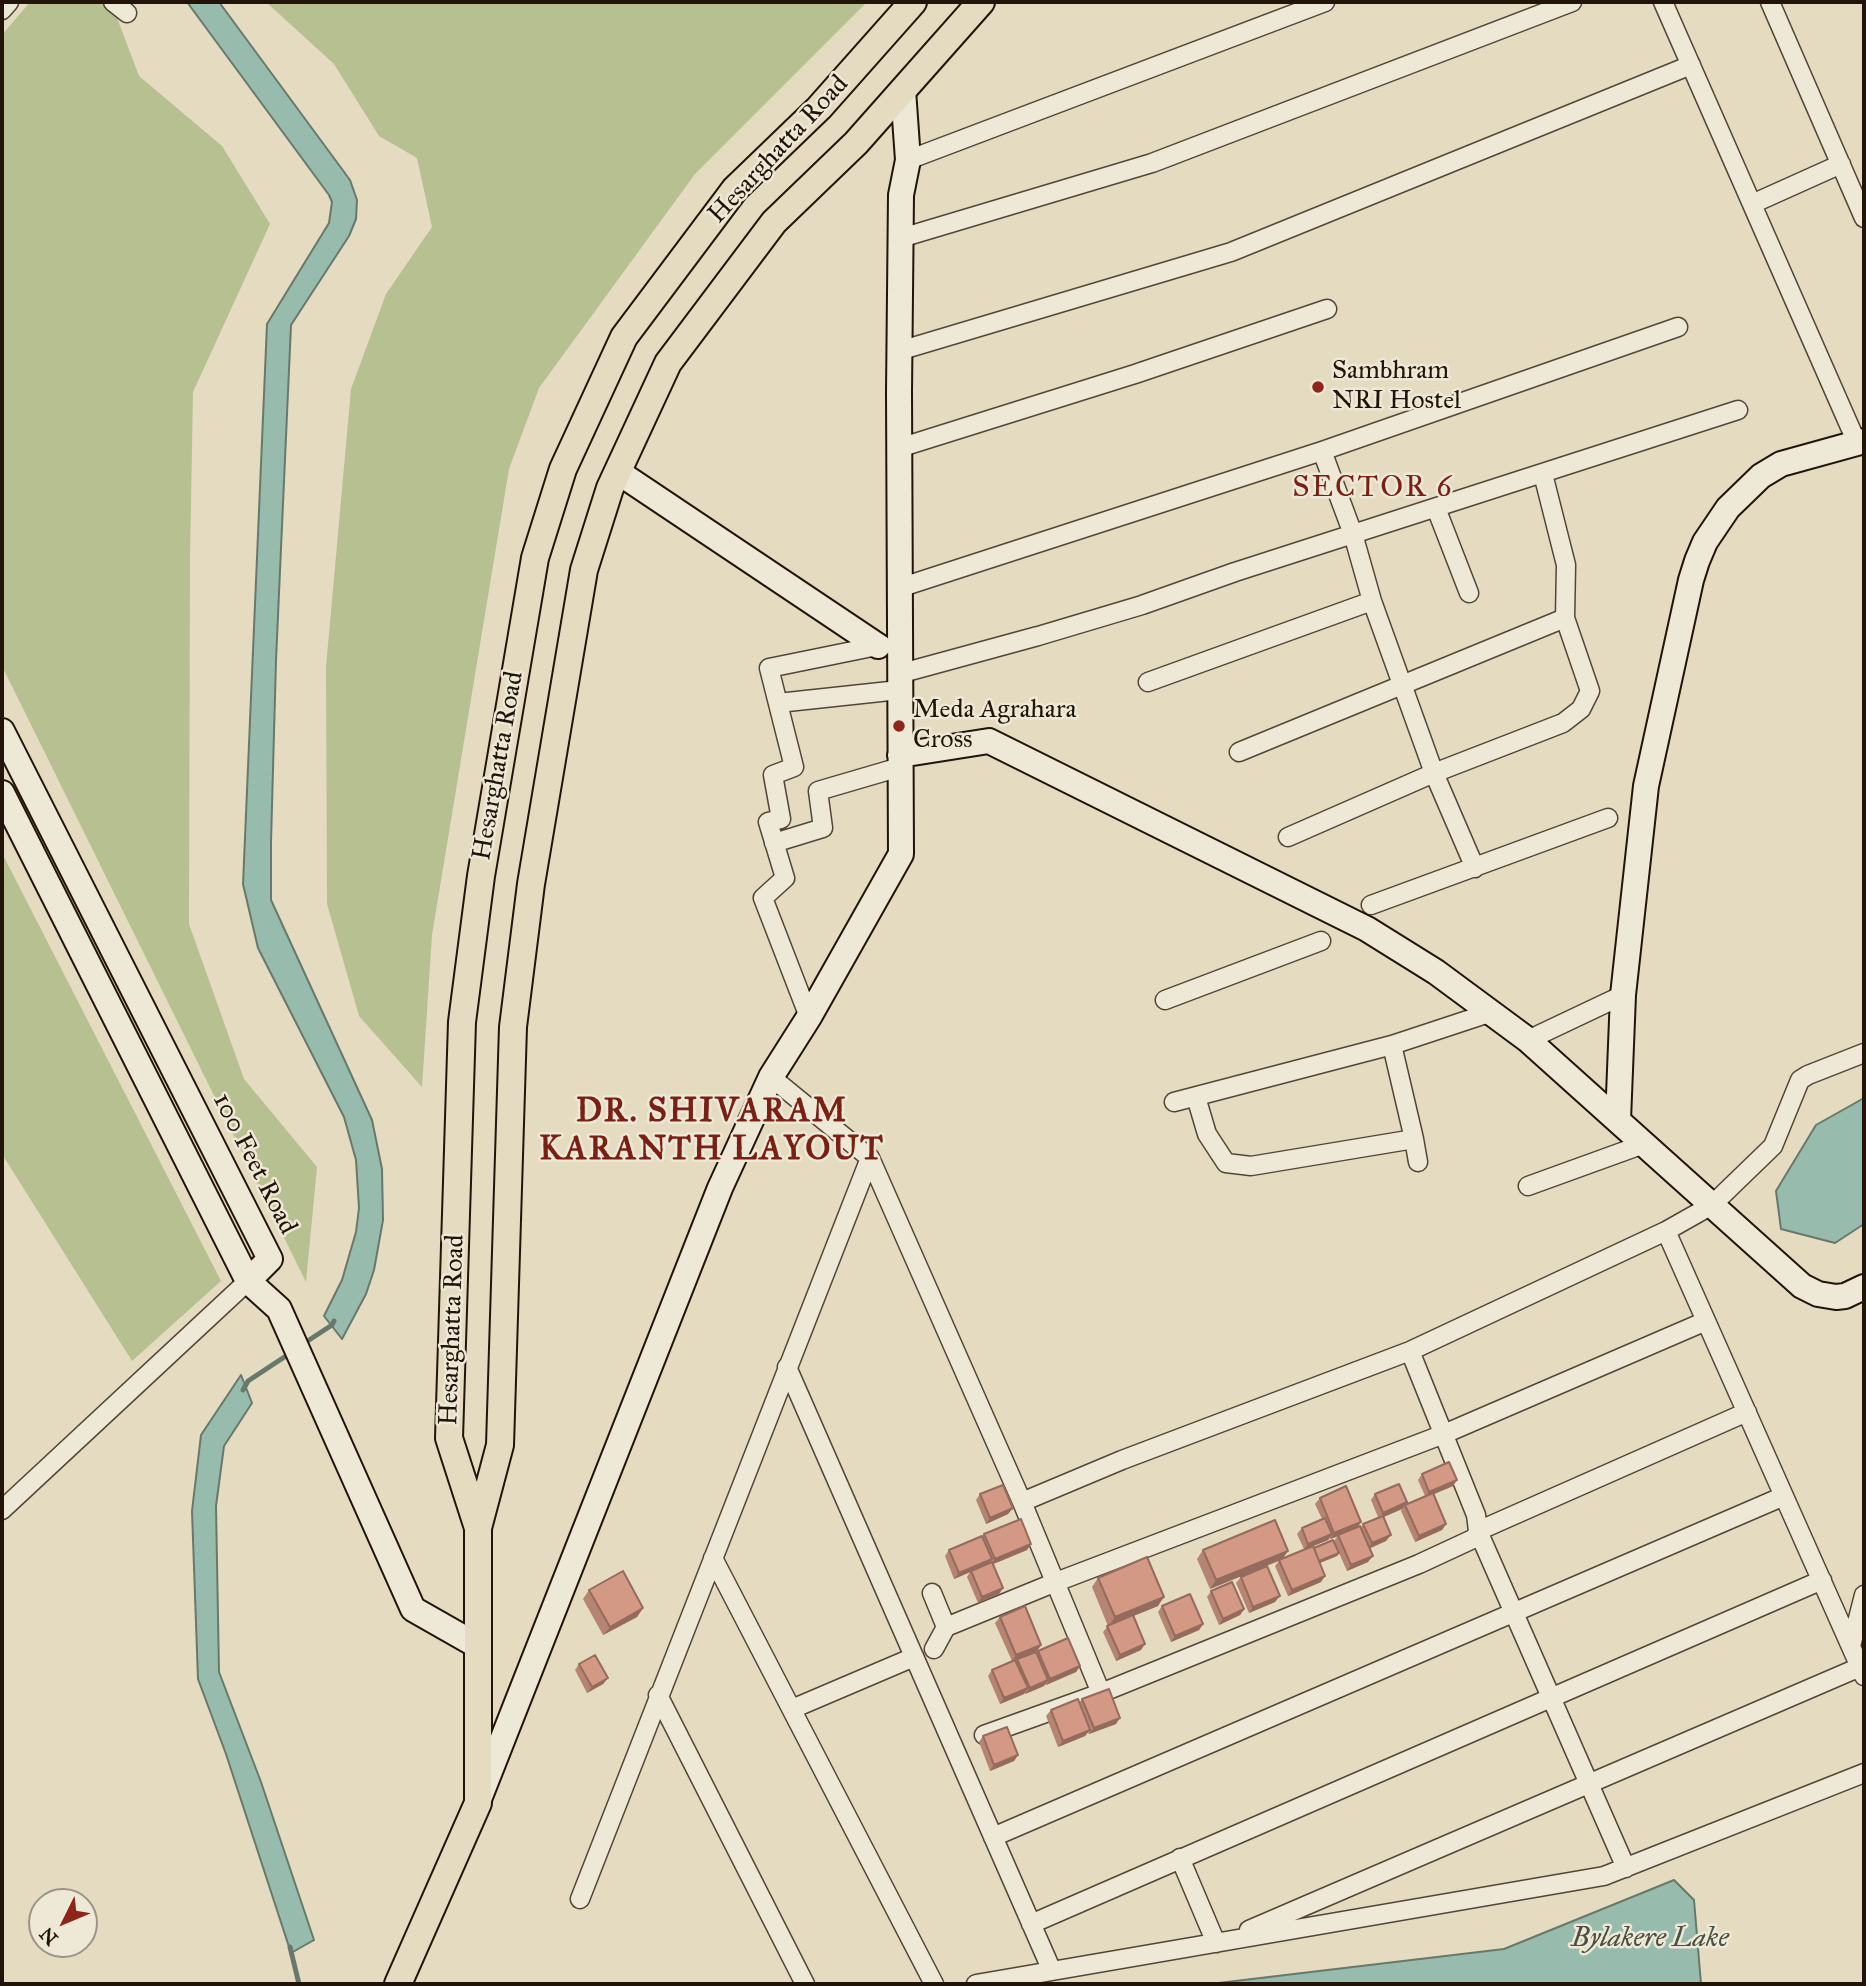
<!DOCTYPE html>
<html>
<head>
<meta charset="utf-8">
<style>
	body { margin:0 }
	#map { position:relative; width:1866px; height:1986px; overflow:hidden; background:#e5dbc0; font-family:"IM FELL Great Primer",serif }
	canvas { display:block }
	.frame { position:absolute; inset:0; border:4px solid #221408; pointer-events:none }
	.north { position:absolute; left:28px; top:1888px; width:70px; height:70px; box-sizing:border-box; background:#eee8d6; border:2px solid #9c9384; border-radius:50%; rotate:227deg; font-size:19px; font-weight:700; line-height:28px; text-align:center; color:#221408 }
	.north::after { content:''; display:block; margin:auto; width:24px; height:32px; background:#8f2418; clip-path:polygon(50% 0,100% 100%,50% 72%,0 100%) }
</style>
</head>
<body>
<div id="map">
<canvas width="1866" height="1986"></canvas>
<div class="frame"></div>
<div class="north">N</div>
</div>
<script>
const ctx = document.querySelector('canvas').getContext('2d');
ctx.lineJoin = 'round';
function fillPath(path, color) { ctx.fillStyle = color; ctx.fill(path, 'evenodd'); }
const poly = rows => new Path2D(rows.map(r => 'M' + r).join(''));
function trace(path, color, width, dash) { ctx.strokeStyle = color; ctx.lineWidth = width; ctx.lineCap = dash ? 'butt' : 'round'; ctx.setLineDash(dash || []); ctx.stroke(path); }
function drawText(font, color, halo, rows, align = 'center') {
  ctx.font = font + ' "IM FELL Great Primer",serif'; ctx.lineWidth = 5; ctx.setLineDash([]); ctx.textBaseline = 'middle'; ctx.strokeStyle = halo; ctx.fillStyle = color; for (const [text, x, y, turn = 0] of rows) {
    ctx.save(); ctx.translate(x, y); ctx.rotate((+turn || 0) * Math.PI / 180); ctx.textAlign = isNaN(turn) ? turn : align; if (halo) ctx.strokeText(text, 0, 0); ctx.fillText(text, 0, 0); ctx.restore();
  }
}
fillPath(poly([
	[30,2,111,2,139,76,222,146,270,224,193,392,190,557,189,924,244,1079,317,1167,306,1282,2,666,2,35],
	[266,2,867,2,695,174,539,388,509,469,432,935,422,1087,359,1016,327,904,326,667,351,389,386,294,432,227,417,158,379,136,334,64],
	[2,853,221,1281,132,1361,2,1154]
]), '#b6c091');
const water = poly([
	[187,2,219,2,350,180,357,200,356,219,349,236,291,325,276,660,271,842,271,900,372,1120,382,1169,383,1220,374,1270,366,1294,342,1339,324,1316,342,1280,356,1232,359,1208,356,1160,344,1117,258,948,243,884,267,324,329,223,332,202,329,195,187,2],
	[1864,1098,1864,1224,1835,1243,1781,1229,1776,1191,1816,1125,1864,1098],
	[241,1375,252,1403,224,1446,216,1506,219,1672,261,1782,314,1940,291,1953,226,1754,198,1679,192,1511,201,1435,241,1375],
	[1674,1880,1694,1900,1701,1984,1210,1984,1504,1949,1674,1880]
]);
fillPath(water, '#97bcad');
trace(water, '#68796b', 2);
trace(poly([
	[303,1344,332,1325,334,1321],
	[243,1390,248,1381,292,1352],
	[290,1947,299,1984]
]), '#68796b', 5);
const street = poly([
	[113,2,127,13],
	[1663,2,1857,443],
	[1770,2,1864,218],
	[2,10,9,2],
	[908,160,1325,2],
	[1752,204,1841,164],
	[901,238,1152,163,1572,2],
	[899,351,1231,252,1691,65],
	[899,448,1135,374,1327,309],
	[1322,451,1353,534,1372,601,1434,773,1475,868],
	[1436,508,1469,593],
	[899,588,1322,451,1678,327],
	[899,669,906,672,1038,636,1142,605,1235,572,1738,410],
	[1148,682,1372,601],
	[778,703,899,690],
	[1239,752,1565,618,1566,565,1543,474],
	[1288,837,1434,773,1563,723,1581,709,1590,691,1565,618],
	[774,843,823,828,818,791,900,767],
	[1371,905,1608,818],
	[1165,1000,1321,941],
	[809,1017,763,898,785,878,768,822,781,819,773,775,794,767,769,668,882,645],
	[1528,1040,1623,995],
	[771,1077,870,1158,1022,1502,1101,1693],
	[1196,1097,1207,1134,1226,1163,1251,1166,1414,1139,1392,1045,1492,1012],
	[1174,1102,1392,1045],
	[1414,1139,1418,1162],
	[1528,1186,1644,1144],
	[1666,1231,1864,1676],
	[787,1367,1052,1971],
	[1022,1502,1122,1460,1410,1351,1666,1231,1712,1205,1773,1146,1800,1080,1808,1075,1864,1053],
	[2,1510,248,1281],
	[713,1558,934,1984],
	[932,1593,946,1627],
	[1851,1646,1864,1595],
	[934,1649,946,1627,1056,1582,1444,1434,1706,1321],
	[658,1695,805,1984],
	[792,1709,914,1657],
	[984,1735,1101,1693,1419,1564,1475,1538,1478,1531,1476,1515,1410,1351],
	[993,1837,1784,1496],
	[1180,1858,1216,1943],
	[1626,1868,1478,1531,1747,1412],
	[580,1899,870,1158],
	[1031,1924,1822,1580],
	[1249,1930,1860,1667],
	[976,1984,1604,1876,1864,1773]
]);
const secondary = poly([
	[618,472,878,646],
	[2,731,270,1259,248,1281],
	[900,755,989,741,1367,929,1436,972,1528,1040,1802,1286,1818,1294,1836,1297,1845,1296,1864,1287],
	[2,793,248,1281,279,1309,413,1609,478,1646],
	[1618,1120,1623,995,1646,786,1691,580,1697,561,1705,542,1728,508,1761,476,1781,464,1864,441],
	[479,1799,720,1188,771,1077,809,1017,901,854,899,392,901,195,908,160,903,90]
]);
const primary = poly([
	[478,1528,449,1438,462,1022,481,876,535,558,563,469,624,337,735,189,819,108,913,2],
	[398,1984,478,1803,478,1528,500,1445,513,1027,531,884,584,570,610,488,668,363,774,222,856,143,981,2]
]);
trace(street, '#534636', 21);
trace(secondary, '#221408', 28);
trace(primary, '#221408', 30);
trace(street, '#eee8d6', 18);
trace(secondary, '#eee8d6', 24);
trace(primary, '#e5dbc0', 26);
fillPath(poly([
	[1422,1474,1453,1486,1433,1494,1446,1524,1442,1530,1415,1542,1401,1511,1402,1509,1383,1517,1386,1541,1369,1549,1368,1562,1347,1571,1339,1553,1337,1556,1320,1563,1321,1582,1288,1596,1275,1566,1279,1561,1210,1589,1197,1559,1203,1550,1288,1551,1282,1559,1304,1549,1297,1534,1302,1528,1322,1519,1315,1504,1320,1498,1361,1528,1363,1524,1378,1517,1371,1500,1375,1494,1407,1502,1406,1504,1425,1496,1418,1480],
	[1337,1537,1334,1541,1314,1548,1313,1546,1328,1540,1330,1538,1330,1539],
	[980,1494,1013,1508,1008,1514,986,1524,976,1500],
	[984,1534,1031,1544,1027,1550,993,1564,1003,1588,999,1594,978,1603,967,1577,970,1572,954,1579,945,1556,949,1550,982,1537],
	[1241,1577,1275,1602,1249,1613,1236,1583],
	[1098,1578,1158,1606,1133,1616,1141,1650,1116,1661,1103,1632,1108,1626,1092,1587],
	[589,1590,643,1608,637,1617,603,1635,583,1599],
	[1211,1591,1244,1609,1240,1615,1219,1625,1207,1597],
	[1162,1606,1203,1624,1199,1630,1171,1642,1158,1612],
	[1000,1617,1041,1645,1037,1651,1015,1660,1016,1661,1017,1659,1036,1653,1038,1651,1080,1666,1076,1672,1046,1685,1045,1684,1044,1686,1025,1694,1025,1692,1024,1694,1000,1704,988,1676,992,1670,1012,1661,995,1623],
	[579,1664,608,1678,603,1684,587,1693,575,1670],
	[1082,1699,1116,1724,1089,1734,1088,1732,1085,1736,1058,1747,1046,1716,1051,1710,1079,1703],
	[983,1736,1018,1755,1014,1761,990,1771,979,1742]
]), '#b68472');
fillPath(poly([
	[1457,1480,1453,1486,1425,1498,1429,1492],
	[1407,1502,1402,1509,1379,1519,1383,1513],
	[1013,1508,1008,1514,986,1524,990,1518],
	[1361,1522,1357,1528,1330,1539,1334,1533],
	[1446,1524,1442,1530,1415,1542,1419,1536],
	[1332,1534,1328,1540,1304,1550,1308,1544],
	[1391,1535,1386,1541,1367,1549,1372,1543],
	[1031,1544,1027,1550,991,1565,995,1559],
	[1288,1551,1282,1559,1210,1589,1216,1580],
	[1339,1553,1337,1556,1317,1564,1319,1561],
	[1373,1556,1368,1562,1347,1571,1351,1565],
	[992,1559,987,1565,954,1579,959,1573],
	[1325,1576,1321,1582,1288,1596,1292,1590],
	[1003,1588,999,1594,978,1603,982,1597],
	[1280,1596,1275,1602,1249,1613,1253,1607],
	[1164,1597,1158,1606,1109,1626,1115,1617],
	[643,1608,637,1617,603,1635,610,1627],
	[1244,1609,1240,1615,1219,1625,1223,1619],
	[1203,1624,1199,1630,1171,1642,1175,1636],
	[1145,1644,1141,1650,1116,1661,1120,1655],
	[1041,1645,1037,1651,1012,1661,1016,1655],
	[1080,1666,1076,1672,1046,1685,1050,1679],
	[608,1678,603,1684,587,1693,592,1687],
	[1048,1680,1044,1686,1025,1694,1030,1688],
	[1028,1688,1024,1694,1000,1704,1004,1698],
	[1120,1718,1116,1724,1089,1734,1094,1728],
	[1090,1730,1085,1736,1058,1747,1063,1741],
	[1018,1755,1014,1761,990,1771,994,1765]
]), '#946b5c');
const building = poly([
	[1449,1462,1457,1480,1429,1492,1422,1474,1449,1462],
	[1399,1484,1407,1502,1383,1513,1375,1494,1399,1484],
	[1003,1485,1013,1508,990,1518,980,1494,1003,1485],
	[1346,1486,1361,1522,1334,1533,1320,1498,1346,1486],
	[1433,1493,1446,1524,1419,1536,1405,1505,1433,1493],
	[1383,1516,1391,1535,1372,1543,1363,1524,1383,1516],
	[1325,1518,1332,1534,1308,1544,1302,1528,1325,1518],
	[1021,1519,1031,1544,995,1559,984,1534,1021,1519],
	[1275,1520,1288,1551,1216,1580,1203,1550,1275,1520],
	[1360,1526,1373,1556,1351,1565,1338,1535,1360,1526],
	[982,1536,992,1559,959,1573,949,1550,982,1536],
	[1333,1540,1339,1553,1319,1561,1314,1548,1333,1540],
	[1313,1546,1325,1576,1292,1590,1279,1560,1313,1546],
	[1147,1557,1164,1597,1115,1617,1098,1578,1147,1557],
	[992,1562,1003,1588,982,1597,971,1571,992,1562],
	[1267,1566,1280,1596,1253,1607,1241,1577,1267,1566],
	[623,1571,643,1608,610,1627,589,1590,623,1571],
	[1232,1582,1244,1609,1223,1619,1211,1591,1232,1582],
	[1190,1594,1203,1624,1175,1636,1162,1606,1190,1594],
	[1025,1606,1041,1645,1016,1655,1000,1617,1025,1606],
	[1133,1615,1145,1644,1120,1655,1107,1626,1133,1615],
	[1068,1638,1080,1666,1050,1679,1038,1651,1068,1638],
	[1036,1652,1048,1680,1030,1688,1017,1659,1036,1652],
	[595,1655,608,1678,592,1687,579,1664,595,1655],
	[1015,1660,1028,1688,1004,1698,992,1670,1015,1660],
	[1109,1689,1120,1718,1094,1728,1082,1699,1109,1689],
	[1078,1699,1090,1730,1063,1741,1051,1710,1078,1699],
	[1007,1727,1018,1755,994,1765,983,1736,1007,1727]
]);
fillPath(building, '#d49984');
trace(building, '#946b5c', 2);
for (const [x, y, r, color] of [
	[1318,387,7,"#8f2418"],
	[899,726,7,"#8f2418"]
]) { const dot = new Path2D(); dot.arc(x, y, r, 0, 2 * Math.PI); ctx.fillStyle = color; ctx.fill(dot); trace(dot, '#eee8d6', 2.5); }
drawText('26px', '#221408', '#eee8d6', [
	["Hesarghatta Road",779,150,-47],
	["Hesarghatta Road",499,766,-80],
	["100 Feet Road",254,1164,63],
	["Hesarghatta Road",453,1330,-88]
]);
drawText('26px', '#221408', '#eee8d6', [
	["Sambhram",1332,372],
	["NRI Hostel",1332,402],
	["Meda Agrahara",913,711],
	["Cross",913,741]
], 'left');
drawText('italic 28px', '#4b4f42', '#eee8d6', [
	["Bylakere Lake",1650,1939]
]);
ctx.letterSpacing = '2px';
drawText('30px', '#7a1f14', '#eee8d6', [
	["SECTOR 6",1373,489]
]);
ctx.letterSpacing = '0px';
ctx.letterSpacing = '2px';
drawText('bold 33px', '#7a1f14', '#eee8d6', [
	["DR. SHIVARAM",712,1113],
	["KARANTH LAYOUT",712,1151]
]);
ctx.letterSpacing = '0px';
</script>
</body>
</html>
